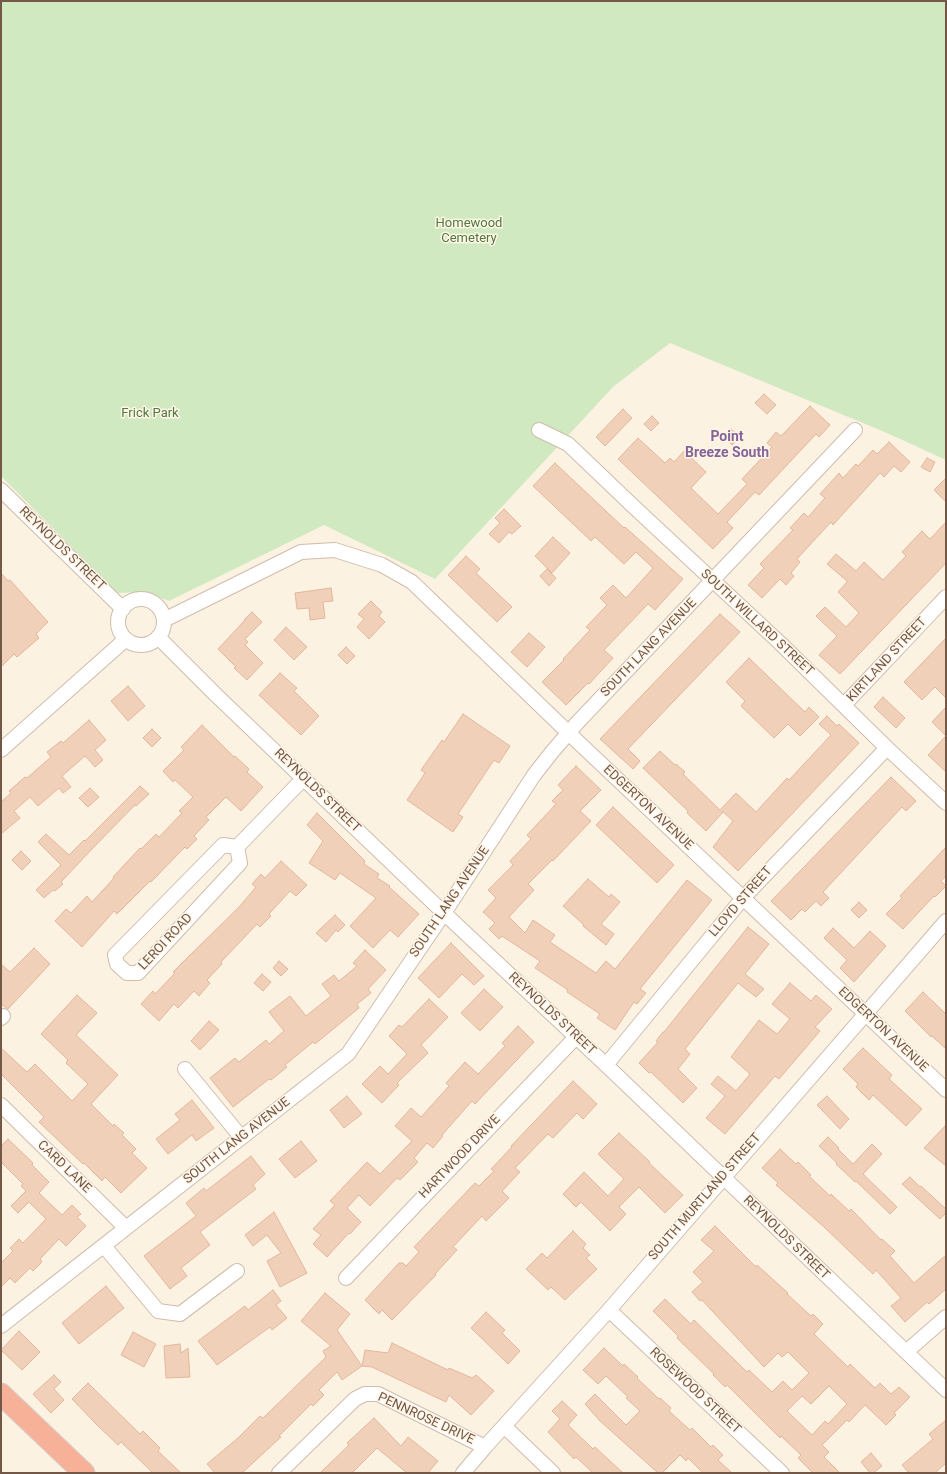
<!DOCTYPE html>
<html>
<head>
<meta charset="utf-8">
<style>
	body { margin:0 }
	#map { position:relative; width:947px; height:1474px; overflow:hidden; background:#fcf2e2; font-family:Roboto,sans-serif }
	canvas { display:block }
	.frame { position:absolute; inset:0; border:2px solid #735848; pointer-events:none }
</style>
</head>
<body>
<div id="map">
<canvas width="947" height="1474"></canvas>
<div class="frame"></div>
</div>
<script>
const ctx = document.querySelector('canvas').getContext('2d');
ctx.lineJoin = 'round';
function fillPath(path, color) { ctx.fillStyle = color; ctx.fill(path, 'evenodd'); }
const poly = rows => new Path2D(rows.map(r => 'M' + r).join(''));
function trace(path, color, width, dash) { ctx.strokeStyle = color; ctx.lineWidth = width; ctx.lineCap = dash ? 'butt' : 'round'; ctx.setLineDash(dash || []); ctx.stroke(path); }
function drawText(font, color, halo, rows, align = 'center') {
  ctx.font = font + ' Roboto,sans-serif'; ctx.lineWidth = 3; ctx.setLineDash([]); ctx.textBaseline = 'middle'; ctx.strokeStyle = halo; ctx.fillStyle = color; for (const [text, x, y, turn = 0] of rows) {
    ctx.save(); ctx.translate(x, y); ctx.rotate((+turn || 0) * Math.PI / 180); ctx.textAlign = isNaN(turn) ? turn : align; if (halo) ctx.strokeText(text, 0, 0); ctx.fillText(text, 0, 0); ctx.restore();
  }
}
fillPath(poly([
	[1,1,946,1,946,460,887,433,670,343,613,387,435,579,324,525,169,601,145,592,117,593,1,476]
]), '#d1e9c0');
const building = poly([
	[764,394,776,405,767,414,755,403,764,394],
	[810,406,830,425,819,437,816,434,759,495,755,492,727,522,733,528,713,549,618,459,638,438,665,463,670,458,674,462,684,451,706,472,691,488,718,514,747,484,742,479,772,447,767,443,776,432,781,436,810,406],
	[623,409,632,418,605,446,596,437,623,409],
	[652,416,659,423,651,431,644,424,652,416],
	[731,429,740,437,732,445,724,437,731,429],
	[889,442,910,462,901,472,894,466,884,477,880,473,833,525,831,522,797,559,800,562,791,573,794,576,786,585,780,579,762,598,748,585,764,568,760,564,793,530,790,528,804,513,808,517,825,498,820,494,839,473,843,478,856,464,858,466,873,450,877,454,889,442],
	[927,458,935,462,930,472,921,467,927,458],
	[555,463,624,528,625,527,683,579,655,610,648,604,604,650,613,658,589,684,588,683,566,705,542,682,564,660,563,659,590,630,586,627,607,605,600,598,613,585,626,598,653,568,636,552,624,564,595,537,591,541,533,486,555,463],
	[946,478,946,502,934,490,946,478],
	[504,509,521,526,512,534,509,532,499,543,489,534,500,523,495,518,504,509],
	[946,522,946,563,840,674,819,655,837,636,816,616,825,607,846,627,859,613,838,592,847,582,847,581,827,564,836,554,856,571,864,562,883,580,906,556,902,552,922,531,930,539,946,522],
	[553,537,570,553,552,573,535,556,553,537],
	[466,556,480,569,476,573,512,607,497,622,448,575,466,556],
	[547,569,556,578,549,586,540,576,547,569],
	[1,573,8,581,10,580,48,622,36,634,39,638,17,657,14,654,1,667,1,573],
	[331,588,333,601,323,602,325,618,310,620,309,608,297,609,295,593,331,588],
	[371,601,382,612,379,616,385,622,369,639,357,627,364,619,358,614,371,601],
	[252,612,262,622,245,639,248,642,245,645,263,663,247,680,234,668,236,667,218,649,245,620,244,620,252,612],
	[720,614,740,632,628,749,640,761,633,769,600,739,720,614],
	[286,627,307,647,294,660,274,640,286,627],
	[529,633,545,647,527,667,511,652,529,633],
	[946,638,946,698,935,687,922,700,904,682,946,638],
	[346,647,355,656,347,664,338,655,346,647],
	[749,658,805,712,809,707,819,717,800,736,788,724,774,738,741,706,745,701,726,682,749,658],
	[280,673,297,688,294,691,319,716,301,735,259,695,280,673],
	[128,686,145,706,128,721,111,701,128,686],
	[883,697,905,718,896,728,874,707,883,697],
	[946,707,946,736,932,722,946,707],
	[463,714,510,746,499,763,494,760,458,814,463,817,453,832,407,800,425,773,421,770,442,740,444,742,463,714],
	[827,716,837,726,839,724,859,743,738,871,713,847,733,821,722,811,723,812,706,831,687,813,688,811,643,768,660,751,675,765,676,764,685,772,683,774,720,810,736,793,756,812,787,778,789,780,831,735,819,724,827,716],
	[89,720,106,740,95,750,103,760,95,767,85,756,62,776,71,787,63,793,59,788,38,806,30,797,14,811,20,818,1,834,1,802,11,793,9,791,25,777,27,778,51,757,47,752,61,741,63,743,89,720],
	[202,725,234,757,235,756,249,769,247,772,263,787,241,811,226,797,206,817,209,820,194,836,197,839,187,849,185,847,151,882,150,881,117,914,114,911,82,947,55,921,66,909,71,913,87,896,92,902,114,878,113,877,140,848,141,849,156,834,159,837,182,813,179,811,193,797,175,780,173,782,163,771,184,750,181,747,202,725],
	[152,729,161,738,152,747,143,738,152,729],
	[946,736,946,772,928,755,946,736],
	[576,766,601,790,580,811,591,821,553,861,552,860,528,884,534,890,509,917,525,933,533,920,555,935,550,942,596,973,606,961,615,969,687,880,712,900,640,989,646,993,637,1004,634,1002,615,1030,597,1018,600,1014,567,992,568,990,535,968,540,961,502,936,499,939,489,929,495,923,483,912,496,898,488,890,513,865,510,861,531,839,527,835,556,804,552,801,563,790,558,785,576,766],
	[891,777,916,801,906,811,902,807,823,892,829,898,821,906,816,901,805,912,802,909,791,920,771,901,891,777],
	[140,786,149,794,136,806,135,805,93,848,61,882,63,884,55,891,53,890,44,898,36,890,61,865,38,842,46,834,69,855,84,840,85,841,140,786],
	[90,788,99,797,88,807,79,798,90,788],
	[613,807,674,865,657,883,596,825,613,807],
	[317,813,365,861,364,864,379,874,377,878,390,886,389,887,419,914,398,937,390,930,373,948,350,926,376,898,340,873,335,880,309,863,323,841,307,825,317,813],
	[946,847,946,876,941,881,946,886,935,897,934,896,903,929,886,914,902,898,900,896,946,847],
	[21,851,31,861,22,870,12,860,21,851],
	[281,861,307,885,296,896,290,891,269,914,271,916,260,927,257,924,221,962,222,964,207,980,210,983,199,996,194,991,178,1008,174,1004,159,1021,141,1004,153,991,155,994,175,973,173,972,185,960,239,907,256,887,252,884,261,874,265,878,281,861],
	[588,879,609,897,611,894,620,902,601,924,614,934,606,945,583,926,584,925,563,906,588,879],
	[859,902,867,910,859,918,851,910,859,902],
	[335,915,345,925,338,932,336,930,326,942,316,933,335,915],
	[748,927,769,944,745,974,764,989,756,997,738,983,685,1049,690,1054,678,1069,697,1088,683,1103,651,1072,649,1073,639,1063,658,1042,656,1041,663,1032,664,1032,748,927],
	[833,928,854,948,870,931,886,946,854,982,840,968,847,960,824,938,833,928],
	[451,943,484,976,474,985,462,974,439,998,418,978,451,943],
	[34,948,50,964,8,1009,1,1004,1,964,10,972,34,948],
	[365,950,386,970,368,989,371,993,357,1004,359,1008,315,1044,313,1042,285,1065,287,1067,271,1080,269,1079,233,1107,210,1078,235,1058,239,1062,266,1040,269,1044,284,1031,269,1012,290,996,306,1016,331,996,322,984,334,975,339,981,357,966,353,963,365,950],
	[279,961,288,969,281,976,273,968,279,961],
	[262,974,271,982,263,991,254,983,262,974],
	[790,983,811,1001,816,995,832,1009,815,1027,820,1031,779,1079,775,1076,725,1134,706,1118,725,1096,711,1084,718,1076,736,1091,750,1074,731,1057,759,1020,777,1034,790,1019,772,1004,790,983],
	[484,989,503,1007,480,1031,461,1013,484,989],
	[923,992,946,1014,946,1049,932,1036,931,1037,905,1011,923,992],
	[77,995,97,1013,76,1035,118,1075,91,1104,113,1126,114,1124,124,1133,122,1135,136,1149,132,1153,147,1168,121,1193,105,1177,102,1181,84,1163,83,1164,39,1122,44,1117,1,1074,1,1048,27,1072,35,1064,72,1101,88,1084,66,1063,68,1060,41,1034,77,995],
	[429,999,448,1017,421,1045,428,1053,397,1083,399,1085,382,1103,362,1084,380,1066,388,1074,407,1054,389,1036,399,1025,402,1027,429,999],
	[209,1021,219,1030,200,1050,191,1041,209,1021],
	[518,1026,534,1042,475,1104,472,1101,442,1135,443,1136,433,1148,427,1143,414,1158,418,1162,400,1180,397,1178,370,1206,359,1195,347,1208,361,1222,350,1234,349,1233,327,1257,313,1244,321,1235,313,1229,335,1205,330,1201,367,1162,380,1174,412,1141,395,1126,411,1108,421,1117,449,1086,446,1083,465,1062,478,1074,505,1046,502,1043,518,1026],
	[863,1048,892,1075,889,1079,922,1109,906,1126,873,1095,869,1100,856,1087,858,1084,843,1069,863,1048],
	[573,1081,597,1104,583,1119,577,1113,553,1138,548,1134,515,1168,520,1172,502,1191,509,1198,486,1221,482,1216,453,1247,457,1250,435,1274,436,1275,392,1320,382,1310,379,1314,365,1300,399,1263,403,1263,406,1266,419,1252,414,1247,475,1183,479,1186,494,1171,491,1169,512,1147,511,1146,573,1081],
	[347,1096,362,1114,344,1128,330,1110,347,1096],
	[827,1096,849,1119,840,1129,817,1105,827,1096],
	[192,1100,214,1128,196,1141,192,1135,168,1154,156,1139,180,1120,175,1114,192,1100],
	[946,1125,946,1166,924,1148,946,1125],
	[619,1133,650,1162,649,1163,683,1195,665,1213,639,1187,619,1207,626,1214,610,1231,581,1202,576,1207,563,1194,584,1172,608,1196,624,1179,598,1154,619,1133],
	[828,1137,839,1148,838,1149,853,1164,872,1144,882,1154,863,1174,897,1207,890,1214,856,1181,855,1182,836,1164,837,1163,819,1146,828,1137],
	[8,1139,33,1163,32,1165,49,1182,39,1193,62,1215,72,1205,81,1214,77,1217,86,1226,66,1246,59,1239,40,1259,42,1262,33,1271,30,1268,15,1283,10,1278,1,1287,1,1263,13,1251,10,1248,19,1239,23,1243,46,1219,29,1202,18,1213,11,1206,26,1191,21,1186,23,1184,1,1162,1,1146,8,1139],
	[301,1141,317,1161,295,1178,279,1159,301,1141],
	[780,1149,796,1164,798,1162,811,1175,809,1176,830,1196,831,1194,849,1211,851,1209,881,1240,882,1239,895,1251,890,1256,914,1283,946,1255,946,1289,929,1304,927,1302,905,1322,891,1306,901,1298,876,1270,873,1274,824,1227,776,1185,778,1183,762,1168,780,1149],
	[251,1156,265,1174,253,1185,256,1189,200,1232,210,1245,181,1268,187,1276,170,1289,144,1256,196,1216,186,1203,204,1188,206,1191,251,1156],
	[910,1177,920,1187,921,1186,946,1209,946,1213,940,1219,902,1184,910,1177],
	[274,1212,307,1273,280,1287,267,1261,281,1253,267,1235,253,1246,245,1235,274,1212],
	[715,1226,756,1267,757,1265,788,1293,787,1294,811,1316,813,1314,823,1324,814,1334,848,1367,850,1364,875,1388,880,1383,891,1394,899,1387,910,1397,894,1413,896,1415,886,1425,865,1405,849,1422,847,1420,822,1445,829,1452,824,1457,840,1473,813,1473,798,1458,801,1455,781,1436,780,1438,727,1385,725,1387,713,1375,714,1374,677,1338,678,1336,653,1311,665,1299,691,1324,694,1320,747,1372,749,1370,772,1392,783,1381,792,1390,809,1373,788,1352,782,1357,778,1353,764,1367,702,1300,700,1301,692,1292,703,1282,693,1272,714,1251,701,1240,715,1226],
	[829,1386,847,1404,828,1424,825,1421,812,1435,787,1411,802,1396,811,1404,829,1386],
	[573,1231,586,1244,583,1248,590,1255,586,1258,597,1269,565,1300,551,1287,548,1290,526,1269,542,1253,547,1258,573,1231],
	[106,1286,124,1308,79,1344,62,1323,106,1286],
	[273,1290,281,1301,276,1305,287,1318,272,1330,270,1327,217,1365,198,1341,245,1306,248,1310,273,1290],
	[325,1293,350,1314,337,1330,362,1366,342,1380,337,1372,319,1390,324,1395,313,1406,311,1404,279,1436,281,1437,242,1473,215,1473,207,1464,238,1438,260,1416,263,1418,326,1357,323,1351,331,1346,301,1321,325,1293],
	[486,1312,505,1330,502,1333,520,1351,508,1364,471,1328,486,1312],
	[19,1331,40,1352,22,1370,1,1350,19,1331],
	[133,1332,156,1344,144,1367,121,1355,133,1332],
	[392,1343,448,1370,449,1368,472,1378,476,1375,494,1391,471,1415,449,1395,446,1402,372,1367,362,1366,365,1350,388,1353,392,1343],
	[180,1344,181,1353,188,1348,190,1377,166,1378,164,1346,180,1344],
	[604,1348,623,1366,624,1364,638,1377,637,1378,659,1399,660,1398,671,1408,669,1411,690,1430,692,1428,711,1447,713,1445,723,1455,718,1460,732,1473,703,1473,688,1458,686,1461,680,1455,662,1473,658,1473,600,1421,585,1404,595,1394,626,1425,640,1411,626,1398,628,1397,606,1376,598,1384,583,1370,604,1348],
	[54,1375,61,1382,54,1389,64,1400,51,1413,33,1394,54,1375],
	[88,1383,140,1434,143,1431,160,1448,158,1451,181,1473,153,1473,121,1442,118,1445,97,1425,72,1399,88,1383],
	[562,1401,577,1415,568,1425,593,1449,595,1447,623,1473,593,1473,576,1457,574,1459,548,1432,560,1419,552,1411,562,1401],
	[374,1418,401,1446,408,1437,438,1461,428,1473,407,1473,377,1448,352,1473,320,1473,349,1445,347,1443,374,1418],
	[946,1420,946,1463,935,1473,909,1473,902,1465,933,1439,929,1434,946,1420],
	[871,1453,882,1466,873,1473,870,1473,861,1462,871,1453]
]);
fillPath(building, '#f1d0b9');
trace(building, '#e4b69a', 1);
const minor = poly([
	[539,430,568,444,634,507,780,643,887,748,946,803],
	[1,490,123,609],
	'118 622a23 23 0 1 1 46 0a23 23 0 1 1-46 0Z',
	[164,620,301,552,335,550,382,565,412,582,577,741,946,1090],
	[158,637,216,695,444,913,606,1065,946,1390],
	[844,705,946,597],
	[1,750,126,639],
	[237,847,240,863,138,973,127,973,117,964,115,955,223,845,237,847,304,778],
	[1,1018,3,1016],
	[606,1065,743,898,887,748],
	[185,1069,241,1137],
	[1,1105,126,1228],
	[104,1246,158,1311,180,1314,237,1271],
	[346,1278,576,1037],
	[609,1310,782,1473],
	[1,1326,348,1054,444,913,534,775,552,752,577,723,855,430],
	[906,1352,946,1317],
	[504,1426,553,1473],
	[279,1473,355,1399,365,1394,378,1394,485,1447],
	[463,1473,485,1447,609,1310,946,921]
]);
const highway = poly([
	[1,1394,84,1473]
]);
trace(minor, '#cfbcac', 16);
trace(highway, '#d8d0cc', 23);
trace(minor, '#fff', 14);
trace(highway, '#f6b198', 21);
drawText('13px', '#517941', '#fff6e8', [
	["Homewood",469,224],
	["Cemetery",469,239],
	["Frick Park",150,414]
]);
drawText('13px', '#735848', '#fff6e8', [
	["REYNOLDS STREET",62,549,44],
	["SOUTH WILLARD STREET",757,623,43],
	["SOUTH LANG AVENUE",649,648,-46],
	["KIRTLAND STREET",887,660,-47],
	["REYNOLDS STREET",317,791,44],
	["EDGERTON AVENUE",648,808,43],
	["SOUTH LANG AVENUE",450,902,-56],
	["LLOYD STREET",741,902,-49],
	["LEROI ROAD",166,942,-47],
	["REYNOLDS STREET",552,1014,43],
	["EDGERTON AVENUE",883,1030,43],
	["SOUTH LANG AVENUE",237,1141,-38],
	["HARTWOOD DRIVE",460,1157,-46],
	["CARD LANE",64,1167,44],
	["SOUTH MURTLAND STREET",705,1197,-49],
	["REYNOLDS STREET",786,1238,44],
	["ROSEWOOD STREET",695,1391,43],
	["PENNROSE DRIVE",426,1419,25]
]);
drawText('bold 14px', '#866497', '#fff6e8', [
	["Point",727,437],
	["Breeze South",727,453]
]);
</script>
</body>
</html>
